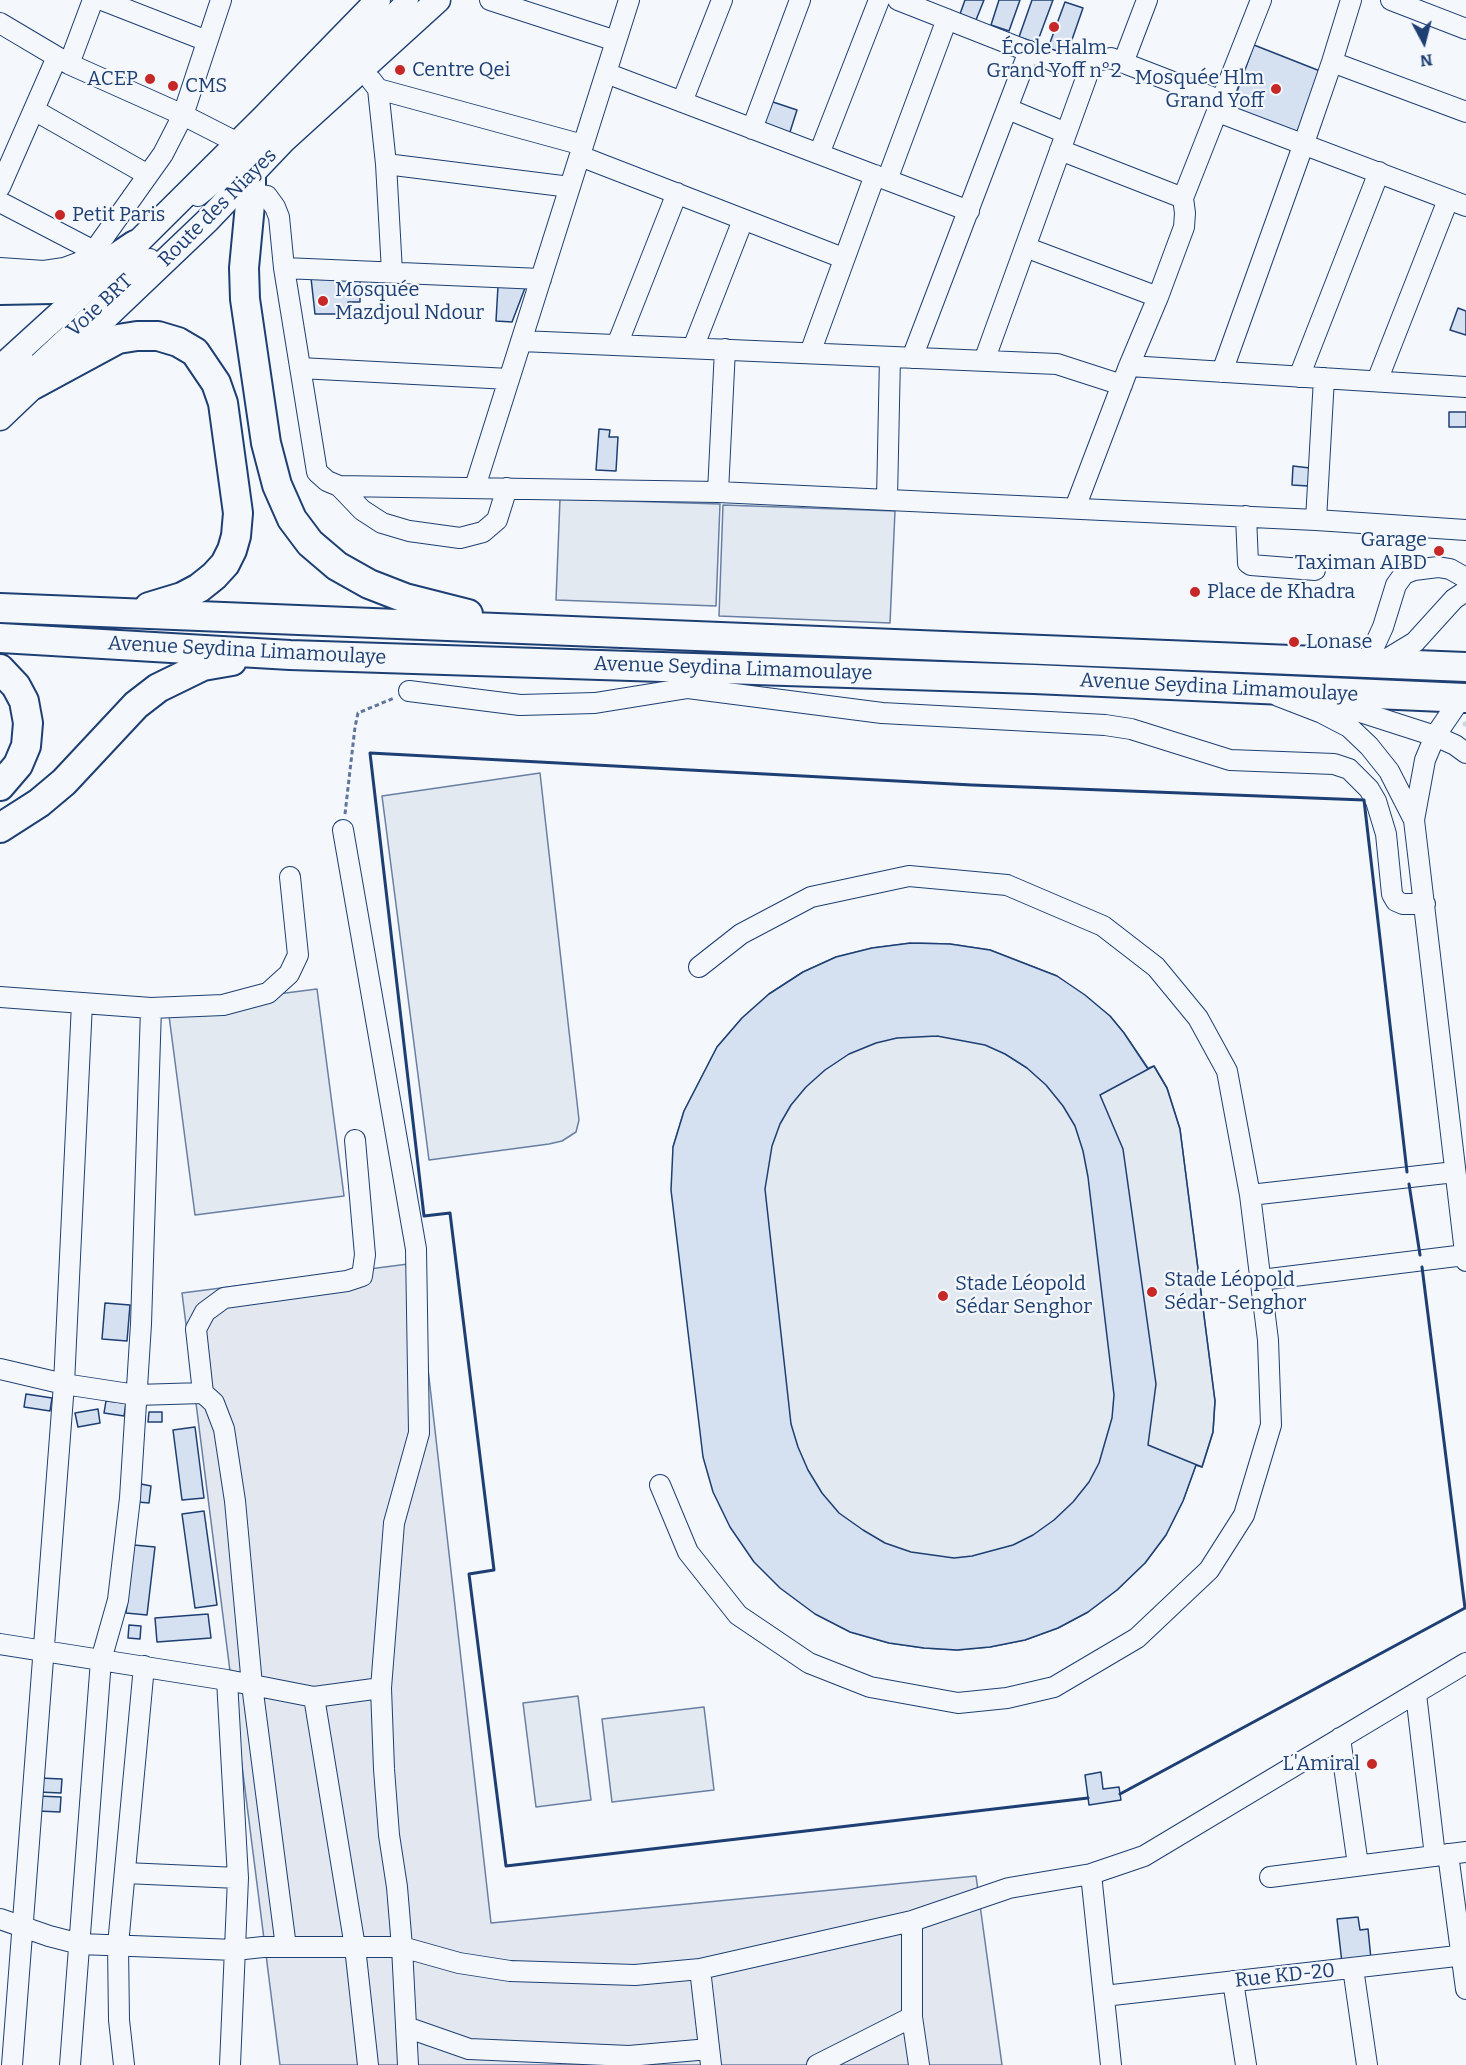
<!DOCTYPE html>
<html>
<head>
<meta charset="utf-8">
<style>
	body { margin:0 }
	#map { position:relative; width:1466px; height:2065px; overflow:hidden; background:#f4f7fb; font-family:Bitter,serif }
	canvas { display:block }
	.north { position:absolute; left:1394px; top:12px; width:60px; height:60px; -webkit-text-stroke:4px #f4f7fb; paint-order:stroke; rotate:173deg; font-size:16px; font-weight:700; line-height:24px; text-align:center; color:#1d3f73 }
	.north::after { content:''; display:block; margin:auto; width:21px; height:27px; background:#1d3f73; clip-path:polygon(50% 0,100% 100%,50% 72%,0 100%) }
</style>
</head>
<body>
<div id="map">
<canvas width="1466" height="2065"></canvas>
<div class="north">N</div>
</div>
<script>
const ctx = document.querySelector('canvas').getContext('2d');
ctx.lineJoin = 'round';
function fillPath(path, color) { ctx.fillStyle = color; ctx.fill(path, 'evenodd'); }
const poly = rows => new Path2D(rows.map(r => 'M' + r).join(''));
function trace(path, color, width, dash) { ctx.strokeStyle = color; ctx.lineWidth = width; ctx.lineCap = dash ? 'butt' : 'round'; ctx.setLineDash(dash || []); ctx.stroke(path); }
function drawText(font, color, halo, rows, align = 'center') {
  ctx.font = font + ' Bitter,serif'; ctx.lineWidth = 4.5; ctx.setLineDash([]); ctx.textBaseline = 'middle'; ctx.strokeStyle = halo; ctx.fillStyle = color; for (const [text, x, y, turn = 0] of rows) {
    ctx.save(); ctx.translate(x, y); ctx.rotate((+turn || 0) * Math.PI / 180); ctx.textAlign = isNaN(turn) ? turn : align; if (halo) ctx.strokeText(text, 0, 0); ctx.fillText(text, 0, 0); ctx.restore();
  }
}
const green = poly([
	[560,499,720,504,716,606,556,600,560,499],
	[723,505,895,511,890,623,719,616,723,505],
	[540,773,579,1120,576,1132,562,1141,549,1144,429,1160,382,796,540,773],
	[911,943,950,944,990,950,1057,976,1110,1016,1124,1033,1148,1068,1154,1066,1167,1088,1180,1129,1215,1401,1213,1432,1202,1467,1196,1465,1183,1501,1166,1535,1145,1563,1117,1590,1088,1612,1058,1628,1025,1640,990,1647,957,1650,924,1648,889,1643,850,1632,673,1147,684,1111,717,1047,742,1018,769,994,803,972,836,957,872,948,911,943],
	[317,989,344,1196,195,1215,168,1008,317,989],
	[578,1696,591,1800,536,1807,523,1703,578,1696],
	[704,1707,714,1790,612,1802,602,1719,704,1707]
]);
fillPath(green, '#e3e9f0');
trace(green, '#687fa3', 1.5);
const parking = poly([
	[416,1263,491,1923,976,1876,1002,2065,280,2065,182,1293,416,1263]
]);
fillPath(parking, '#e3e8f0');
trace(parking, '#687fa3', 1.5);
trace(poly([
	[1465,724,1466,724]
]), '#cfd7e4', 5);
const building = poly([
	[965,0,984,0,976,20,960,14,965,0],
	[999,0,1020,0,1009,31,991,25,999,0],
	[1032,0,1053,0,1037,43,1019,37,1032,0],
	[1065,2,1083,8,1067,54,1048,48,1065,2],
	[1254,45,1320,71,1298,132,1231,108,1254,45],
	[770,101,797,110,789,135,761,125,770,101],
	[311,278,360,280,360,302,348,302,348,314,315,314,311,278],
	[498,286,525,288,512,322,496,321,498,286],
	[1458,308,1466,311,1466,335,1450,330,1458,308],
	[1449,412,1466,412,1466,427,1449,427,1449,412],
	[599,429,610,430,609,437,618,437,616,471,596,470,599,429],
	[1293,466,1310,468,1308,486,1292,485,1293,466],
	[911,943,950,944,990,950,1057,976,1085,995,1110,1016,1124,1033,1148,1069,1154,1066,1167,1088,1180,1129,1215,1401,1213,1432,1202,1467,1196,1465,1183,1501,1166,1535,1145,1563,1117,1590,1088,1612,1058,1628,1025,1640,990,1647,957,1650,924,1648,889,1643,850,1632,815,1614,780,1588,754,1562,730,1527,713,1492,703,1457,671,1190,673,1147,684,1111,717,1047,742,1018,769,994,803,972,836,957,872,948,911,943],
	[937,1036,985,1045,1005,1054,1027,1068,1046,1085,1063,1106,1075,1126,1083,1151,1088,1177,1114,1395,1112,1418,1099,1463,1089,1482,1073,1502,1054,1520,1033,1535,1013,1545,972,1556,954,1558,911,1552,885,1543,863,1530,839,1513,822,1493,808,1470,798,1447,791,1424,765,1189,772,1146,780,1124,791,1105,806,1087,825,1070,849,1054,876,1043,897,1038,937,1036],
	[1154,1066,1167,1088,1180,1129,1215,1401,1213,1432,1202,1467,1148,1445,1156,1384,1123,1149,1100,1095,1154,1066],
	[105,1303,130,1305,127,1341,102,1339,105,1303],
	[26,1394,52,1398,50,1411,24,1407,26,1394],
	[106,1401,126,1403,124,1416,104,1413,106,1401],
	[98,1409,100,1423,78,1427,75,1413,98,1409],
	[149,1412,162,1412,162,1422,148,1422,149,1412],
	[195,1427,204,1498,182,1500,173,1430,195,1427],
	[141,1484,151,1486,149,1503,138,1502,141,1484],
	[204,1511,217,1605,195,1608,182,1514,204,1511],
	[134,1545,155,1547,147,1615,126,1613,134,1545],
	[208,1614,211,1638,157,1642,155,1618,208,1614],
	[129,1625,141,1626,140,1639,128,1638,129,1625],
	[1101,1772,1103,1789,1119,1787,1121,1800,1089,1805,1085,1775,1101,1772],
	[40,1778,62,1779,61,1793,39,1792,40,1778],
	[38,1796,61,1797,60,1812,38,1811,38,1796],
	[1358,1917,1360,1930,1368,1929,1371,1959,1342,1963,1337,1919,1358,1917]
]);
fillPath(building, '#d5e0f0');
trace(building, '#1d3f73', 1.5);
const minor = poly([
	[102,0,207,41],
	[490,0,616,41],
	[898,0,1058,63,1071,66,1111,58,1222,101],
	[1391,0,1466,29],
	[0,23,69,64,183,115,238,143],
	[1332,62,1466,112],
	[1123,63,1147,0],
	[69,64,93,0],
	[606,73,969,211],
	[371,80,378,89,386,164,392,272],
	[378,89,583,145],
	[682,102,722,0],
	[1008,109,1066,133],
	[34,110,148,175],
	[1218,112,1466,206],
	[752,129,800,0],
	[1060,150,1183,198],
	[819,154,879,0],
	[580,156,843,258],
	[386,164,570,187],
	[887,180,947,19],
	[0,187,57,57],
	[251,194,267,196,275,207,279,217,284,268,317,472,327,481,339,486,718,492,1316,520,1466,530],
	[198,196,246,157,408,0],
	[0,202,94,251],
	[1025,247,1158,297],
	[0,268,44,271,64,268,80,262,94,251,163,154,183,115,221,0],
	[284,268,541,279],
	[521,341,1057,364,1122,385],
	[617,345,677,193],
	[693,348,743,220],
	[810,353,875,175],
	[912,358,1029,51],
	[984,361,1092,62],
	[1129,366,1466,387],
	[300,368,509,379],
	[1222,372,1304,143,1332,62,1351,0],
	[1299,377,1379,172],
	[1377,381,1448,200],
	[0,383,24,361],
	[0,400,150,259],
	[339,486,362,510,382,523,409,531,460,538,483,532,497,520,507,488],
	[475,487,629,0],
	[718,492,725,349],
	[887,499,890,357],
	[1075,508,1129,366,1158,297,1184,227,1185,213,1183,198,1261,0],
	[1246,516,1248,563,1251,565,1315,570],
	[1316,520,1324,378],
	[1367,662,1383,627,1396,585,1404,574,1414,570,1438,567,1450,569,1466,578],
	[1382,662,1415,642,1454,599,1466,591],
	[409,691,520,705,595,703,688,688,882,713,1105,725,1131,729,1230,760,1334,764,1349,769,1369,789,1376,801,1386,834,1392,894,1396,901,1403,904,1425,904],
	[1278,696,1322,713,1349,727,1369,746,1389,771,1414,820],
	[1461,698,1435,736,1425,760,1414,820,1466,1261],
	[1320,699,1435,736,1455,745,1466,753],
	[343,830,416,1249,419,1433,394,1523,381,1688],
	[0,997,151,1008,223,1005,268,993,289,974,298,955,290,877],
	[1250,1195,1455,1172],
	[1261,1280,1465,1255],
	[0,1369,64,1384,136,1395,203,1393,214,1403,224,1429,235,1501,252,1685,286,1947],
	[203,1393,196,1329,205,1312,224,1298,347,1281,362,1276,365,1255,355,1140],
	[660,1485,688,1552,738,1615,809,1663,870,1687,958,1703,1007,1698,1054,1687,1137,1638,1209,1570,1244,1515,1271,1425,1268,1340,1250,1195,1227,1071,1198,1018,1156,967,1103,926,1007,885,909,876,811,897,741,934,699,967],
	[0,1644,227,1680,314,1697,381,1688,384,1769,389,1835,397,1887,402,1947,459,1963,510,1971,635,1975,700,1969,711,2065],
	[227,1680,238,1878,230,2065],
	[1416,1694,1435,1856],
	[314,1697,355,1947,368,2065],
	[1340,1738,1358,1865],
	[1448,1854,1466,1989],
	[125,1873,238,1878],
	[1091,1874,1111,2065],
	[1270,1877,1466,1852],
	[0,1919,49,1936,80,1944,235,1950,263,1947,402,1947,408,2065],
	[912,1921,912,2017,919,2065],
	[1353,1968,1367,2065],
	[700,1969,912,1921,1009,1888,1091,1874,1144,1856,1466,1663],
	[1233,1981,1246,2065],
	[1104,1996,1466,1955],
	[406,2027,469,2049,629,2056,709,2049],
	[12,2065,64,1384,82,1003],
	[70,2065,101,1660,118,1600,130,1498,141,1324,151,1008],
	[124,2065,119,2020,118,1945,144,1666],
	[817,2065,912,2017]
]);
const major = poly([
	[0,368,135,245,264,117,378,0],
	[0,418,208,220,284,140,438,0]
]);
const highway = poly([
	[251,173,251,194,244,268,245,299,266,443,277,485,292,519,310,543,337,566,369,584,405,598,468,614],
	[0,290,52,289,71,284,89,276,135,245],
	[33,385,118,339,137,336,158,336,178,342,195,352,216,383,223,403,238,513,236,536,232,550,225,564,214,576,199,588,182,597,149,607],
	[0,608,1466,667],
	[0,638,290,655,1034,679,1466,698],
	[0,669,16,686,24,701,28,723,26,746,18,765,0,786],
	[0,828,39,803,64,782,136,705,158,688,203,666,232,661]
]);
trace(minor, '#1d3f73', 22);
trace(major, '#1d3f73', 27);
trace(highway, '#1d3f73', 32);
trace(poly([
	[345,814,355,727,358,713,394,698]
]), '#5e769c', 3, [4.5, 3]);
trace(minor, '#f4f7fb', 20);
trace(major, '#f4f7fb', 24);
trace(highway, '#f4f7fb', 28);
trace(poly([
	[1409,1184,1420,1255],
	[1120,1794,1465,1608,1422,1267],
	[1088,1798,506,1866,469,1574,494,1570,450,1213,424,1216,370,753,972,785,1364,800,1407,1172]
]), '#1d3f73', 3);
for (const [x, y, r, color] of [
	[1054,27,6,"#c62828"],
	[400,70,6,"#c62828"],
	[150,79,6,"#c62828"],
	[173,86,6,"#c62828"],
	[1276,89,6,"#c62828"],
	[60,215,6,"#c62828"],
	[323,301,6,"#c62828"],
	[1439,551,6,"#c62828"],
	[1195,592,6,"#c62828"],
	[1294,642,6,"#c62828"],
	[1152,1292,6,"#c62828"],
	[943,1296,6,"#c62828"],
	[1372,1764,6,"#c62828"]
]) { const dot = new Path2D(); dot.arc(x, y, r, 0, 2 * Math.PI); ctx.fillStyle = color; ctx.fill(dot); trace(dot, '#f4f7fb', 2); }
drawText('20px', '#1d3f73', '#f4f7fb', [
	["École Halm",1054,48,"center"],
	["Grand Yoff n°2",1054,71,"center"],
	["Centre Qei",412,70],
	["Mosquée Hlm",1264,78,"right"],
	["Grand Yoff",1264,101,"right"],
	["ACEP",138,79,"right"],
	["CMS",185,86],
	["Petit Paris",72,215],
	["Mosquée",335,290],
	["Mazdjoul Ndour",335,313],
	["Garage",1427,540,"right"],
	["Taximan AIBD",1427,563,"right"],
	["Place de Khadra",1207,592],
	["Lonase",1306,642],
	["Stade Léopold",1164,1280],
	["Sédar-Senghor",1164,1303],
	["Stade Léopold",955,1284],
	["Sédar Senghor",955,1307],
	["L'Amiral",1360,1764,"right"]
], 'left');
drawText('20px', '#1d3f73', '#f4f7fb', [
	["Route des Niayes",218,208,-45],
	["Voie BRT",100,306,-43],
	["Avenue Seydina Limamoulaye",247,651,3],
	["Avenue Seydina Limamoulaye",733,669,2],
	["Avenue Seydina Limamoulaye",1219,688,3],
	["Rue KD-20",1285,1976,-6]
]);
</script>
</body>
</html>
